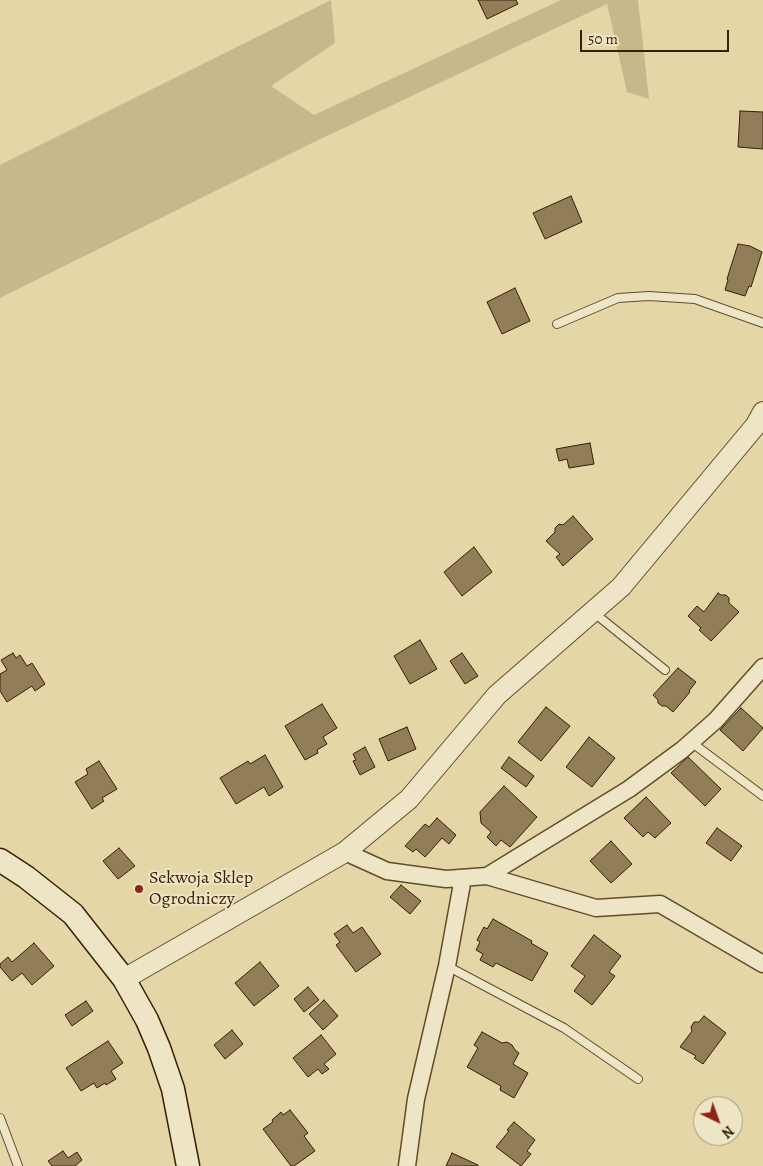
<!DOCTYPE html>
<html>
<head>
<meta charset="utf-8">
<style>
	body { margin:0 }
	#map { position:relative; width:763px; height:1166px; overflow:hidden; background:#e5d6a7; font-family:Alegreya,serif }
	canvas { display:block }
	.north { position:absolute; left:693px; top:1096px; width:50px; height:50px; box-sizing:border-box; background:#eee4c6; border:1px solid #a59578; border-radius:50%; rotate:138deg; font-size:14px; font-weight:700; line-height:20px; text-align:center; color:#371f02 }
	.north::after { content:''; display:block; margin:auto; width:18px; height:22px; background:#8f2418; clip-path:polygon(50% 0,100% 100%,50% 72%,0 100%) }
	.scale { position:absolute; left:580px; top:30px; width:149px; height:22px; box-sizing:border-box; border:2px solid #371f02; border-top:0; padding-left:6px; font-size:15px; line-height:18px; white-space:nowrap; color:#371f02; -webkit-text-stroke:4px #eee4c6; paint-order:stroke }
</style>
</head>
<body>
<div id="map">
<canvas width="763" height="1166"></canvas>
<div class="north">N</div>
<div class="scale">50 m</div>
</div>
<script>
const ctx = document.querySelector('canvas').getContext('2d');
ctx.lineJoin = 'round';
function fillPath(path, color) { ctx.fillStyle = color; ctx.fill(path, 'evenodd'); }
const poly = rows => new Path2D(rows.map(r => 'M' + r).join(''));
function trace(path, color, width, dash) { ctx.strokeStyle = color; ctx.lineWidth = width; ctx.lineCap = dash ? 'butt' : 'round'; ctx.setLineDash(dash || []); ctx.stroke(path); }
function drawText(font, color, halo, rows, align = 'center') {
  ctx.font = font + ' Alegreya,serif'; ctx.lineWidth = 4; ctx.setLineDash([]); ctx.textBaseline = 'middle'; ctx.strokeStyle = halo; ctx.fillStyle = color; for (const [text, x, y, turn = 0] of rows) {
    ctx.save(); ctx.translate(x, y); ctx.rotate((+turn || 0) * Math.PI / 180); ctx.textAlign = isNaN(turn) ? turn : align; if (halo) ctx.strokeText(text, 0, 0); ctx.fillText(text, 0, 0); ctx.restore();
  }
}
fillPath(poly([
	[331,0,335,43,271,86,314,115,561,0,638,0,649,99,627,92,607,4,312,143,0,298,0,165]
]), '#c7b78b');
const building = poly([
	[478,0,516,0,518,4,487,19,478,0],
	[740,111,763,112,763,149,738,147,740,111],
	[571,196,582,222,545,239,533,213,571,196],
	[738,244,750,246,762,252,751,287,749,286,745,296,725,290,728,280,727,279,738,244],
	[515,288,530,321,502,334,487,302,515,288],
	[590,443,594,464,569,468,567,459,559,461,556,449,590,443],
	[573,516,593,539,563,566,556,557,560,554,546,541,555,532,555,528,559,524,563,525,573,516],
	[474,547,492,572,462,596,444,572,474,547],
	[718,593,721,595,726,595,729,598,729,603,739,612,711,641,699,630,701,628,688,616,697,606,704,612,718,593],
	[420,640,437,669,410,684,394,656,420,640],
	[13,653,16,658,20,655,27,666,32,663,45,684,35,691,32,686,7,702,0,691,0,674,7,670,1,660,13,653],
	[462,653,478,676,465,684,450,661,462,653],
	[678,668,696,682,689,691,690,692,673,712,666,706,662,706,658,703,658,700,653,695,678,668],
	[322,704,337,728,323,737,327,744,317,750,318,753,305,760,285,726,322,704],
	[546,707,570,726,541,761,518,742,546,707],
	[741,708,763,728,743,751,720,730,741,708],
	[407,727,416,749,388,761,379,739,407,727],
	[589,737,615,758,592,787,566,767,589,737],
	[365,747,375,767,360,775,353,761,356,760,353,754,365,747],
	[265,755,283,787,269,796,264,787,236,804,220,778,248,761,250,764,265,755],
	[509,757,534,776,526,787,501,768,509,757],
	[688,757,721,789,705,806,671,773,688,757],
	[99,761,117,789,102,798,104,801,92,809,75,782,88,774,86,769,99,761],
	[504,786,537,817,510,847,501,840,496,846,487,837,491,832,481,823,480,812,504,786],
	[646,797,671,823,655,838,648,832,643,837,624,818,646,797],
	[437,818,456,835,449,844,442,838,425,857,416,849,413,852,405,846,425,824,429,827,437,818],
	[717,828,742,846,731,861,706,843,717,828],
	[611,841,632,864,611,883,590,861,611,841],
	[119,848,135,866,118,879,103,861,119,848],
	[401,885,421,901,410,914,390,897,401,885],
	[493,919,532,941,531,943,548,953,532,981,496,963,493,967,480,960,483,954,476,950,480,942,477,940,484,927,487,929,493,919],
	[347,925,353,933,362,927,381,954,356,972,336,945,340,942,334,934,347,925],
	[594,935,621,956,609,972,615,976,592,1005,574,991,585,976,571,966,594,935],
	[34,943,54,966,32,985,22,973,12,981,0,967,0,964,8,957,12,962,34,943],
	[260,962,279,986,254,1006,235,983,260,962],
	[308,987,319,1000,304,1012,294,999,308,987],
	[324,1000,338,1016,323,1030,309,1014,324,1000],
	[86,1001,93,1011,72,1026,65,1015,86,1001],
	[704,1016,726,1033,703,1064,694,1058,696,1056,680,1047,692,1031,691,1027,694,1022,699,1022,704,1016],
	[232,1030,243,1044,225,1059,214,1045,232,1030],
	[482,1032,502,1043,507,1042,512,1045,515,1050,519,1053,513,1064,528,1073,514,1098,500,1090,501,1086,467,1067,478,1048,474,1045,482,1032],
	[321,1035,336,1054,324,1064,329,1069,322,1074,318,1069,308,1077,293,1058,321,1035],
	[108,1041,123,1063,111,1071,116,1079,106,1085,105,1083,97,1088,94,1083,81,1091,66,1068,108,1041],
	[290,1110,308,1133,304,1136,315,1151,294,1166,291,1166,263,1129,273,1122,272,1120,281,1112,283,1115,290,1110],
	[514,1122,535,1140,527,1151,531,1154,521,1166,496,1147,509,1131,507,1130,514,1122],
	[63,1151,68,1158,77,1152,82,1160,75,1166,52,1166,48,1161,63,1151],
	[452,1153,478,1165,478,1166,446,1166,452,1153]
]);
fillPath(building, '#917e58');
trace(building, '#371f02', 1);
const service = poly([
	[557,324,618,298,649,296,695,299,763,323],
	[593,612,665,670],
	[691,742,763,796],
	[447,966,564,1028,638,1079],
	[0,1118,18,1166]
]);
const minor = poly([
	[345,852,387,871,446,879,487,876,629,789,682,750,716,720,763,667],
	[487,876,596,908,660,904,763,964],
	[407,1166,416,1099,447,966,463,878]
]);
const tertiary = poly([
	[124,979,345,852,409,799,497,695,621,587,756,425,763,412]
]);
const secondary = poly([
	[0,860,26,877,73,914,124,979,147,1020,159,1048,173,1089,188,1166]
]);
trace(service, '#624d2b', 10);
trace(minor, '#624d2b', 19);
trace(tertiary, '#624d2b', 22);
trace(secondary, '#371f02', 25);
trace(service, '#eee4c6', 8);
trace(minor, '#eee4c6', 16);
trace(tertiary, '#eee4c6', 20);
trace(secondary, '#eee4c6', 22);
for (const [x, y, r, color] of [
	[139,889,5,"#8f2418"]
]) { const dot = new Path2D(); dot.arc(x, y, r, 0, 2 * Math.PI); ctx.fillStyle = color; ctx.fill(dot); trace(dot, '#eee4c6', 2); }
drawText('18px', '#371f02', '#eee4c6', [
	["Sekwoja Sklep",149,879],
	["Ogrodniczy",149,900]
], 'left');
</script>
</body>
</html>
